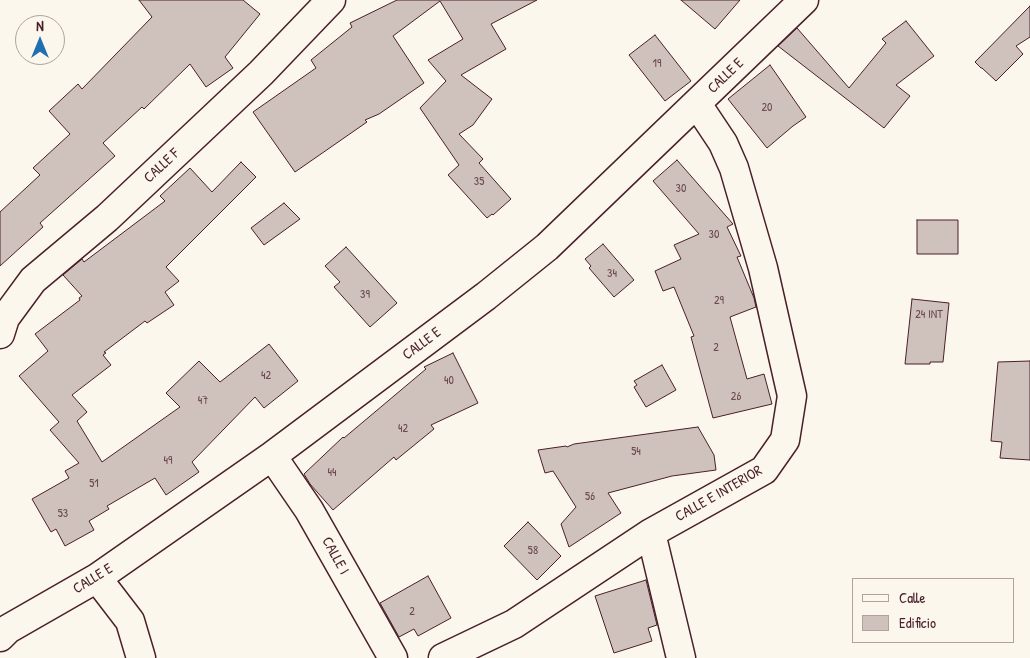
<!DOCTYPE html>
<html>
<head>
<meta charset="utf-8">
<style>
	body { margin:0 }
	#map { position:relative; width:1030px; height:658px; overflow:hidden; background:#fbf7ec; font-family:"Patrick Hand",sans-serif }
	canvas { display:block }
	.legend { position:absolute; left:852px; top:578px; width:162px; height:65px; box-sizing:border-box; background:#fbf7ec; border:1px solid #b4a19f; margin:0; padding:6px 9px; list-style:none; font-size:15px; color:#4a1f2b }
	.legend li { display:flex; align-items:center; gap:10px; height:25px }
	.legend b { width:25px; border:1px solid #b4a19f }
	.north { position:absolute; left:15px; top:15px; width:50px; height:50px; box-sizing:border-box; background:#fbf7ec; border:1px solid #b4a19f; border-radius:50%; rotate:0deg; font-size:14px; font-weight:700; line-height:20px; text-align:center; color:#4a1f2b }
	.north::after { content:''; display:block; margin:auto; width:18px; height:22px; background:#1f6fb2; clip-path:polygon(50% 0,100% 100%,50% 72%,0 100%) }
</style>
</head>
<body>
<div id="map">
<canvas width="1030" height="658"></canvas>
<ul class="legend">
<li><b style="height:6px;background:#fbf7ec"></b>Calle</li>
<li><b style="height:14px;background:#cfc2bc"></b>Edificio</li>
</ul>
<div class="north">N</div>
</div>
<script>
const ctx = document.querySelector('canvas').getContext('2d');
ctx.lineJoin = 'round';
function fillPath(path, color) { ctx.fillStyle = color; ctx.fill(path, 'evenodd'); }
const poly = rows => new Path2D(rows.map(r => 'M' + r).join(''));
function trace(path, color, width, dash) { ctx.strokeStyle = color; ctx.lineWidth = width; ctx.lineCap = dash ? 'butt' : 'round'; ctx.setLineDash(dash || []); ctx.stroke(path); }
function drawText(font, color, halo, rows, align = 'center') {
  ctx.font = font + ' "Patrick Hand",sans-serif'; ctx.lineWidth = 4.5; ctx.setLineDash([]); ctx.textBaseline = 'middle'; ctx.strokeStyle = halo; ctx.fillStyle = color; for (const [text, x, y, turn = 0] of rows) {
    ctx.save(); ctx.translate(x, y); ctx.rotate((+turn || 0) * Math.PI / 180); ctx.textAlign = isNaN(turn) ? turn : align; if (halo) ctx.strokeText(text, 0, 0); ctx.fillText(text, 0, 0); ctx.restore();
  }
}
const building = poly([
	[139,0,243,0,260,14,225,57,233,68,206,87,190,64,144,109,142,107,103,143,115,156,40,223,43,227,0,266,0,212,40,175,33,168,70,134,49,111,78,84,82,89,152,17,139,0],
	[397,0,537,0,491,24,506,49,461,75,492,99,473,125,459,134,483,159,479,163,511,199,493,215,492,214,487,218,448,175,459,165,420,108,446,81,428,60,463,39,440,1,393,36,424,83,379,114,365,120,367,122,295,172,253,112,316,68,311,60,352,27,350,23,397,0],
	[681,0,740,0,715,29,681,0],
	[1030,6,1030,37,1016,46,1023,54,996,81,982,68,981,68,975,62,1030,6],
	[906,21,934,56,896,85,910,96,884,128,778,46,797,28,849,88,886,43,882,39,906,21],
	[655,35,691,81,665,101,629,55,655,35],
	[770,65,806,117,793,126,767,148,728,99,770,65],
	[677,160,733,224,727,227,741,256,737,257,754,298,756,307,730,317,747,379,764,374,772,404,713,418,691,337,694,336,674,287,663,291,655,271,681,259,674,245,699,234,653,181,677,160],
	[241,162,256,177,166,267,179,281,165,292,174,305,147,323,145,321,104,352,106,353,103,355,111,365,72,395,87,412,77,421,102,462,180,407,166,393,199,361,220,382,269,344,298,381,264,408,255,397,192,462,199,472,166,495,155,478,107,506,109,509,89,521,94,530,65,546,56,529,51,532,32,499,69,478,65,471,79,463,50,430,59,422,19,376,48,351,35,334,80,300,79,298,82,296,63,275,82,259,84,262,165,201,160,196,190,168,212,192,241,162],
	[284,203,300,219,264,245,251,228,284,203],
	[917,220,958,220,958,254,917,254,917,220],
	[603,244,634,280,614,297,589,268,591,266,585,259,603,244],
	[346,247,397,303,370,327,334,287,340,282,325,266,346,247],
	[912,299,949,303,943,362,930,362,930,364,905,364,912,299],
	[453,353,478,403,431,425,434,429,396,460,394,457,333,510,310,484,304,474,343,437,344,438,426,369,424,367,453,353],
	[1030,361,1030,460,1000,458,1002,442,991,441,998,362,1030,361],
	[662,365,676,390,646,407,634,387,637,385,634,381,662,365],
	[698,427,714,455,716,470,672,476,608,493,621,513,569,547,561,524,576,507,553,471,545,473,538,450,566,446,567,447,574,444,698,427],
	[528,522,561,556,537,580,504,546,528,522],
	[428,576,451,618,418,636,414,629,399,637,380,603,428,576],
	[646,580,657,625,648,628,652,641,614,653,595,596,646,580]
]);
fillPath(building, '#cfc2bc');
trace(building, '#4a1f2b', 1);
const minor = poly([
	[0,334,5,318,33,280,107,218,261,73,331,0],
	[272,456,309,510,393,658],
	[651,533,681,658],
	[97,578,130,621,141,658],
	[0,637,8,629,97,578,272,456,486,296,547,247,804,0],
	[443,658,514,624,651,533,764,470,785,440,792,396,763,268,734,168,723,143,697,104]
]);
trace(minor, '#4a1f2b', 31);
trace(minor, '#fbf7ec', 28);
drawText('12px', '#6b484f', null, [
	["19",657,64],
	["20",767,108],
	["35",479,182],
	["30",681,189],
	["30",714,235],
	["34",612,274],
	["39",365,295],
	["29",719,301],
	["24 INT",929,315],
	["2",716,348],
	["42",266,376],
	["40",449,381],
	["26",736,397],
	["47",203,401],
	["42",403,429],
	["54",636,452],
	["49",168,461],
	["44",332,473],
	["51",94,484],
	["56",590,497],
	["53",63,514],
	["58",533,551],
	["2",412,612]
]);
drawText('15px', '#4a1f2b', '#fbf7ec', [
	["CALLE E",726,76,-44],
	["CALLE F",162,166,-43],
	["CALLE E",422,344,-37],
	["CALLE E INTERIOR",719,494,-30],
	["CALLE I",335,556,61],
	["CALLE E",93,579,-32]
]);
</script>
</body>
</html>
